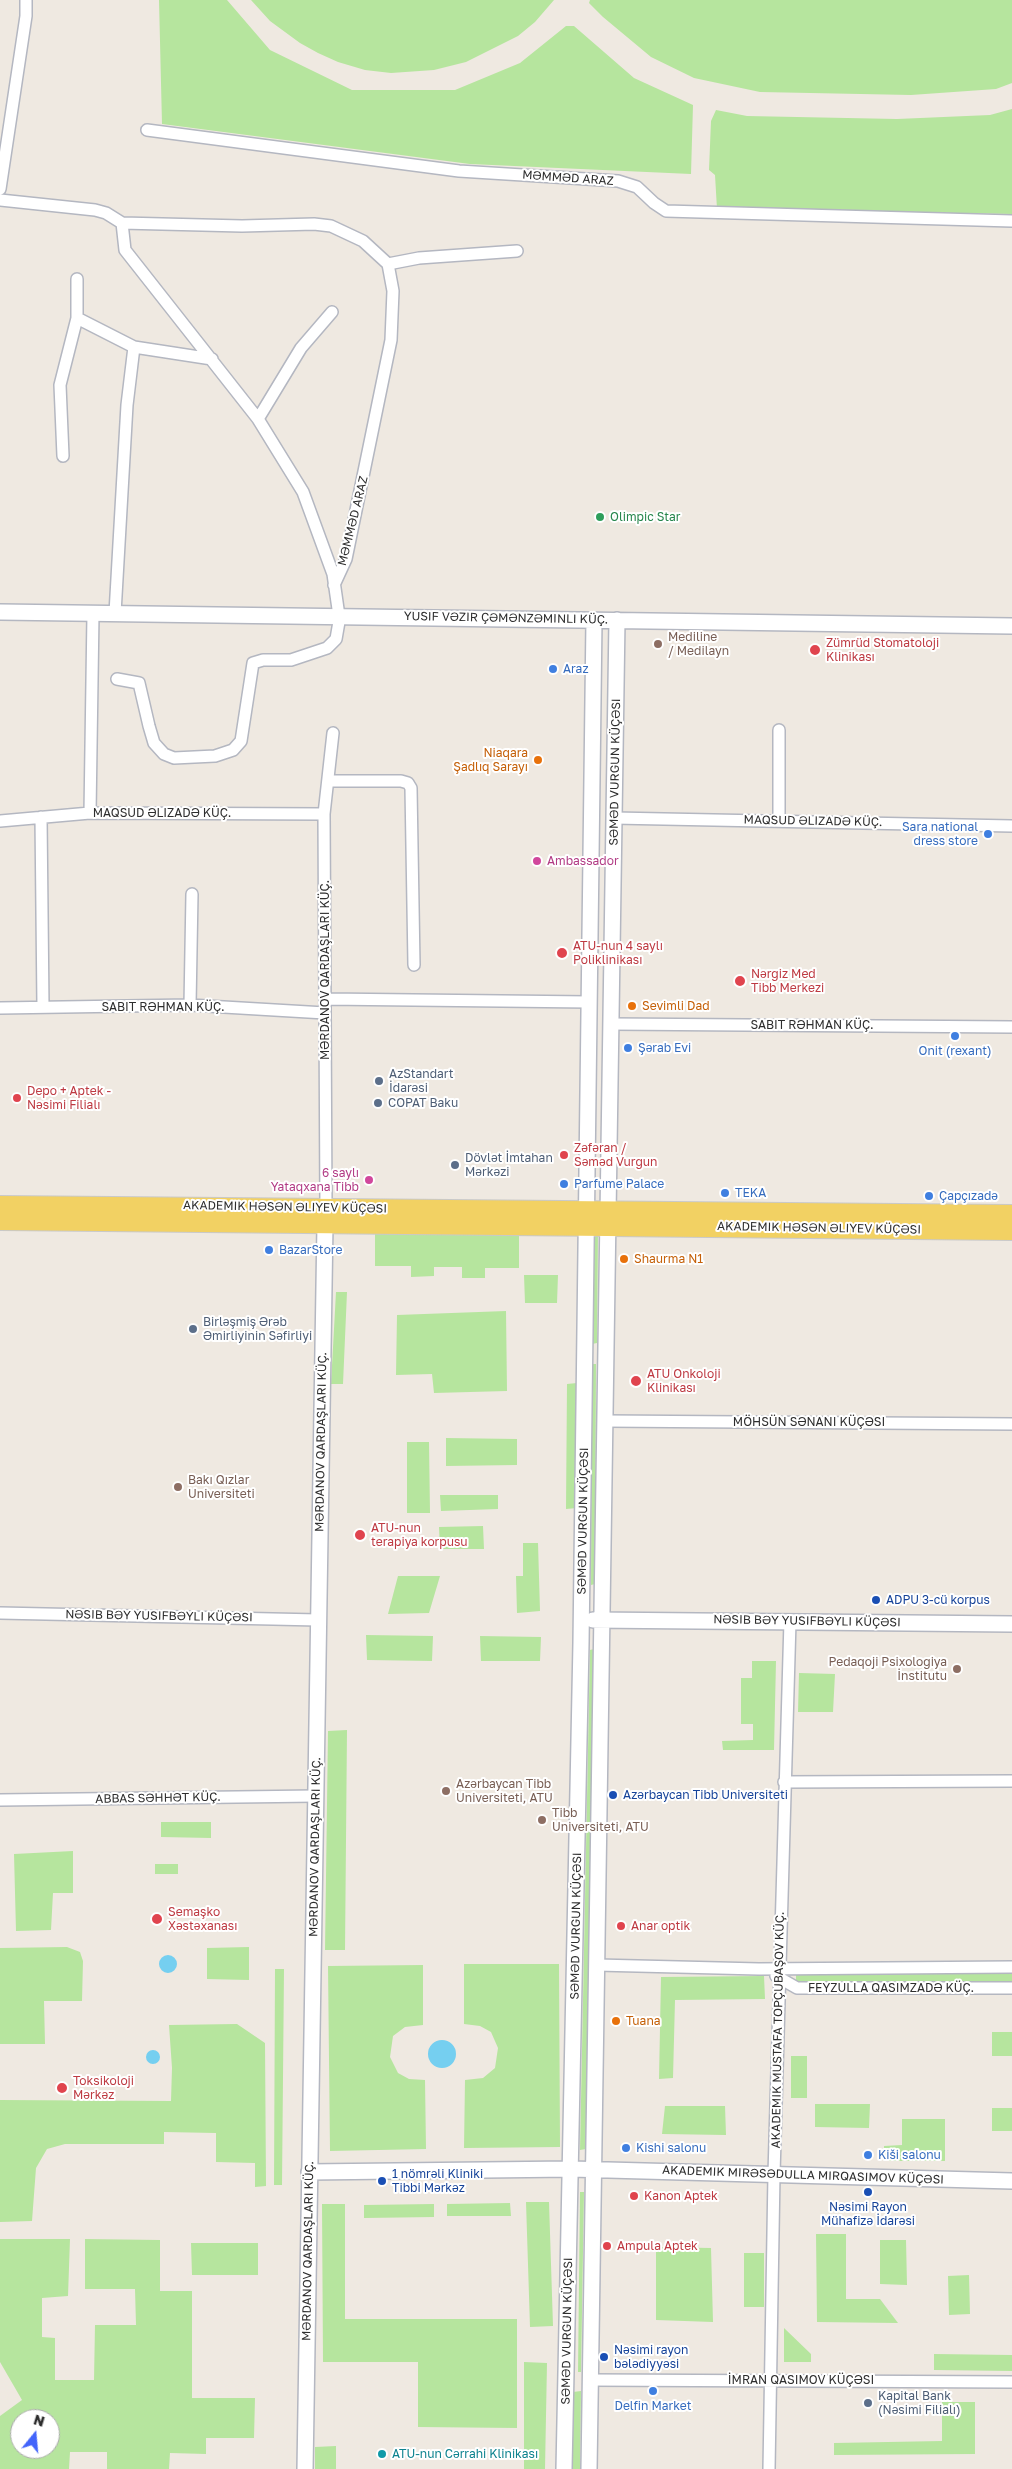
<!DOCTYPE html>
<html>
<head>
<meta charset="utf-8">
<style>
	body { margin:0 }
	#map { position:relative; width:1012px; height:2469px; overflow:hidden; background:#efe9e1; font-family:"Golos Text",sans-serif }
	canvas { display:block }
	.north { position:absolute; left:10px; top:2409px; width:50px; height:50px; box-sizing:border-box; background:#fff; border:1px solid #ababab; border-radius:50%; rotate:17deg; font-size:14px; font-weight:700; line-height:20px; text-align:center; color:#2e2e2e }
	.north::after { content:''; display:block; margin:auto; width:18px; height:22px; background:#4264fb; clip-path:polygon(50% 0,100% 100%,50% 72%,0 100%) }
</style>
</head>
<body>
<div id="map">
<canvas width="1012" height="2469"></canvas>
<div class="north">N</div>
</div>
<script>
const ctx = document.querySelector('canvas').getContext('2d');
ctx.lineJoin = 'round';
function fillPath(path, color) { ctx.fillStyle = color; ctx.fill(path, 'evenodd'); }
const poly = rows => new Path2D(rows.map(r => 'M' + r).join(''));
function trace(path, color, width, dash) { ctx.strokeStyle = color; ctx.lineWidth = width; ctx.lineCap = dash ? 'butt' : 'round'; ctx.setLineDash(dash || []); ctx.stroke(path); }
function drawText(font, color, halo, rows, align = 'center') {
  ctx.font = font + ' "Golos Text",sans-serif'; ctx.lineWidth = 4; ctx.setLineDash([]); ctx.textBaseline = 'middle'; ctx.strokeStyle = halo; ctx.fillStyle = color; for (const [text, x, y, turn = 0] of rows) {
    ctx.save(); ctx.translate(x, y); ctx.rotate((+turn || 0) * Math.PI / 180); ctx.textAlign = isNaN(turn) ? turn : align; if (halo) ctx.strokeText(text, 0, 0); ctx.fillText(text, 0, 0); ctx.restore();
  }
}
fillPath(poly([
	[159,0,227,0,270,50,352,90,455,90,520,63,566,26,574,26,634,78,693,105,691,174,470,164,162,124],
	[251,0,554,0,535,22,518,36,466,62,434,70,391,73,365,70,338,62,318,53,300,43,270,21],
	[590,0,1012,0,1012,83,996,89,911,95,760,92,694,78,651,57,603,17,589,3],
	[1012,109,1012,214,717,209,715,175,709,170,711,121,716,110,747,116,897,119,990,115],
	[594,1230,598,1230,597,1343,592,1344],
	[375,1231,519,1232,519,1268,485,1268,485,1278,462,1278,462,1267,434,1267,434,1276,411,1277,411,1266,375,1266],
	[524,1275,558,1275,557,1303,525,1303],
	[336,1292,347,1292,343,1384,331,1384],
	[506,1311,507,1391,434,1393,432,1374,396,1375,397,1315],
	[592,1364,596,1364,595,1584,591,1585],
	[577,1383,577,1508,566,1509,567,1384],
	[446,1438,517,1439,517,1465,446,1466],
	[407,1442,429,1442,430,1513,407,1513],
	[440,1495,498,1495,498,1509,441,1511],
	[483,1526,484,1549,440,1549,439,1527],
	[523,1543,538,1543,540,1611,517,1613,516,1576,523,1576],
	[398,1576,440,1576,429,1613,388,1614],
	[366,1635,433,1636,432,1661,367,1660],
	[480,1636,541,1637,540,1661,481,1661],
	[594,1649,586,2149,580,2150,590,1650],
	[752,1661,776,1661,774,1750,723,1750,722,1741,753,1740,753,1724,741,1724,741,1678,752,1678],
	[799,1673,835,1674,833,1712,798,1712],
	[347,1730,345,1950,325,1950,328,1731],
	[161,1822,211,1822,211,1838,161,1837],
	[73,1851,73,1893,53,1893,51,1930,16,1931,14,1854],
	[155,1864,178,1864,178,1874,155,1874],
	[67,1947,80,1952,83,1961,82,2001,44,2001,45,2044,0,2044,0,1948],
	[249,1947,249,1980,207,1979,207,1948],
	[464,1964,559,1964,560,2147,464,2148,465,2080,483,2078,495,2068,498,2048,491,2032,480,2026,464,2024],
	[423,1965,423,2025,405,2027,393,2036,390,2057,398,2073,409,2079,425,2080,426,2149,330,2151,328,1966],
	[275,1969,284,1969,282,2185,274,2185],
	[1012,1973,1012,1983,796,1983,796,1974],
	[764,1976,765,1999,675,2000,673,2078,659,2079,661,1977],
	[237,2024,265,2043,266,2186,255,2187,255,2163,216,2162,216,2133,164,2132,164,2144,65,2144,47,2149,36,2168,32,2221,0,2222,0,2100,171,2101,172,2068,169,2025],
	[992,2032,1012,2032,1012,2056,992,2056],
	[791,2056,807,2056,807,2098,791,2098],
	[815,2104,870,2104,869,2128,815,2127],
	[665,2106,725,2106,726,2135,662,2134],
	[992,2108,1012,2108,1012,2131,992,2131],
	[902,2119,945,2119,945,2161,884,2161,884,2146,902,2145],
	[580,2192,584,2192,581,2372,578,2372],
	[526,2202,549,2202,553,2326,530,2327],
	[510,2203,511,2216,447,2216,447,2204],
	[322,2204,345,2204,345,2319,517,2319,517,2428,418,2427,418,2362,323,2362],
	[434,2204,434,2217,364,2218,364,2205],
	[816,2234,846,2234,846,2299,880,2299,898,2323,817,2322],
	[0,2239,70,2239,68,2296,42,2298,42,2337,55,2338,55,2380,94,2380,95,2325,136,2325,135,2289,85,2289,85,2239,160,2240,160,2291,192,2291,192,2398,255,2398,254,2438,206,2438,206,2454,170,2453,169,2469,107,2469,107,2452,70,2452,69,2469,0,2469,0,2416,22,2400,0,2362],
	[20,2419,50,2419,50,2449,20,2449],
	[880,2240,906,2240,907,2285,880,2284],
	[191,2243,258,2243,258,2275,192,2275],
	[656,2247,711,2248,713,2322,656,2320],
	[744,2253,764,2253,764,2307,744,2307],
	[969,2275,970,2314,949,2315,948,2276],
	[784,2328,811,2354,811,2362,784,2362],
	[934,2354,1012,2355,1012,2371,934,2370],
	[524,2362,547,2363,545,2469,524,2469],
	[581,2391,580,2469,572,2469,573,2392],
	[942,2402,975,2402,975,2454,834,2455,834,2443,942,2441],
	[336,2446,336,2469,315,2469,315,2447]
]), '#b6e59e');
fillPath(poly([
	'159 1964a9 9 0 1 1 18 0a9 9 0 1 1-18 0Z',
	'428 2054a14 14 0 1 1 28 0a14 14 0 1 1-28 0Z',
	'146 2057a7 7 0 1 1 14 0a7 7 0 1 1-14 0Z'
]), '#75cff0');
const street = poly([
	[147,130,459,171,618,181,637,187,654,203,666,211,1012,221],
	[0,189,26,16,26,0],
	[0,200,95,210,106,213,122,223,242,226,314,224,331,226,363,241,388,264,393,291,391,340,346,559,334,585],
	[122,223,125,250,258,419,303,492,333,574,339,616],
	[388,264,419,258,517,251],
	[77,279,77,318],
	[258,419,301,348,332,312],
	[63,456,60,385,77,318,134,347,212,359],
	[115,613,127,405,134,347],
	[117,679,139,683,149,726,154,743,164,754,174,758,215,756,233,750,241,741,253,663,263,660,291,660,327,648,336,639,340,616],
	[328,781,401,781,408,783,411,788,414,965],
	[90,813,93,614],
	[41,817,43,1007],
	[614,818,1012,826],
	[0,821,90,813,324,814],
	[779,821,779,730],
	[326,999,589,1002],
	[190,1005,192,894],
	[0,1008,190,1005,325,1013],
	[611,1024,1012,1027],
	[326,1208,324,814,333,733],
	[605,1421,1012,1424],
	[0,1613,318,1620],
	[784,1782,1012,1781],
	[0,1800,316,1796],
	[597,1965,759,1969,1012,1967],
	[776,1976,797,1988,1012,1988],
	[591,2380,1012,2382],
	[769,2469,774,2174,790,1621]
]);
const secondary = poly([
	[0,612,1012,626],
	[593,1620,1012,1624],
	[309,2172,571,2169,1012,2181],
	[305,2469,325,1224],
	[564,2469,581,1643,594,620],
	[589,2469,617,620]
]);
const primary = poly([
	[0,1205,1012,1214],
	[0,1221,1012,1231]
]);
trace(street, '#b4b7c1', 14);
trace(secondary, '#b4b7c1', 18);
trace(primary, '#c9c9c9', 20);
trace(street, '#fff', 11);
trace(secondary, '#fff', 15);
trace(primary, '#f2d163', 18);
for (const [x, y, r, color] of [
	[600,517,5,"#2e9e5b"],
	[658,644,5,"#8d6e63"],
	[815,650,6,"#e0444e"],
	[553,669,5,"#3f7fe0"],
	[538,760,5,"#e8710a"],
	[988,834,5,"#3f7fe0"],
	[537,861,5,"#d1479c"],
	[562,953,6,"#e0444e"],
	[740,981,6,"#e0444e"],
	[632,1006,5,"#e8710a"],
	[955,1036,5,"#3f7fe0"],
	[628,1048,5,"#3f7fe0"],
	[379,1081,5,"#5c6f8a"],
	[17,1098,5,"#e0444e"],
	[378,1103,5,"#5c6f8a"],
	[564,1155,5,"#e0444e"],
	[455,1165,5,"#5c6f8a"],
	[369,1180,5,"#d1479c"],
	[564,1184,5,"#3f7fe0"],
	[725,1193,5,"#3f7fe0"],
	[929,1196,5,"#3f7fe0"],
	[269,1250,5,"#3f7fe0"],
	[624,1259,5,"#e8710a"],
	[193,1329,5,"#5c6f8a"],
	[636,1381,6,"#e0444e"],
	[178,1487,5,"#8d6e63"],
	[360,1535,6,"#e0444e"],
	[876,1600,5,"#1a4fb4"],
	[957,1669,5,"#8d6e63"],
	[446,1791,5,"#8d6e63"],
	[613,1795,5,"#1a4fb4"],
	[542,1820,5,"#8d6e63"],
	[157,1919,6,"#e0444e"],
	[621,1926,5,"#e0444e"],
	[616,2021,5,"#e8710a"],
	[62,2088,6,"#e0444e"],
	[626,2148,5,"#3f7fe0"],
	[868,2155,5,"#3f7fe0"],
	[382,2181,5,"#1a4fb4"],
	[868,2192,5,"#1a4fb4"],
	[634,2196,5,"#e0444e"],
	[607,2246,5,"#e0444e"],
	[604,2357,5,"#1a4fb4"],
	[653,2391,5,"#3f7fe0"],
	[868,2403,5,"#5c6f8a"],
	[382,2454,5,"#0f9aa8"]
]) { const dot = new Path2D(); dot.arc(x, y, r, 0, 2 * Math.PI); ctx.fillStyle = color; ctx.fill(dot); trace(dot, '#fff', 2); }
drawText('12px', '#2e2e2e', '#fff', [
	["MƏMMƏD ARAZ",568,178,4],
	["MƏMMƏD ARAZ",353,521,-76],
	["YUSIF VƏZIR ÇƏMƏNZƏMINLI KÜÇ.",506,618,1],
	["SƏMƏD VURĞUN KÜÇƏSI",615,772,-89],
	["MAQSUD ƏLIZADƏ KÜÇ.",162,813],
	["MAQSUD ƏLIZADƏ KÜÇ.",813,821,1],
	["MƏRDANOV QARDAŞLARI KÜÇ.",325,970,-90],
	["SABIT RƏHMAN KÜÇ.",163,1007],
	["SABIT RƏHMAN KÜÇ.",812,1025],
	["AKADEMIK HƏSƏN ƏLIYEV KÜÇƏSI",285,1207,1],
	["AKADEMIK HƏSƏN ƏLIYEV KÜÇƏSI",819,1228,1],
	["MÖHSÜN SƏNANI KÜÇƏSI",809,1422],
	["MƏRDANOV QARDAŞLARI KÜÇ.",321,1442,-89],
	["SƏMƏD VURĞUN KÜÇƏSI",583,1521,-89],
	["NƏSIB BƏY YUSIFBƏYLI KÜÇƏSI",159,1616,1],
	["NƏSIB BƏY YUSIFBƏYLI KÜÇƏSI",807,1621,1],
	["ABBAS SƏHHƏT KÜÇ.",158,1798,-1],
	["MƏRDANOV QARDAŞLARI KÜÇ.",315,1847,-89],
	["SƏMƏD VURĞUN KÜÇƏSI",576,1926,-89],
	["FEYZULLA QASIMZADƏ KÜÇ.",891,1988],
	["AKADEMIK MUSTAFA TOPÇUBAŞOV KÜÇ.",778,2030,-89],
	["AKADEMIK MIRƏSƏDULLA MIRQASIMOV KÜÇƏSI",803,2175,2],
	["MƏRDANOV QARDAŞLARI KÜÇ.",308,2251,-89],
	["SƏMƏD VURĞUN KÜÇƏSI",567,2331,-89],
	["İMRAN QASIMOV KÜÇƏSI",801,2380]
]);
drawText('12px', '#27864d', '#fff', [
	["Olimpic Star",610,517]
], 'left');
drawText('12px', '#785e54', '#fff', [
	["Mediline",668,637],
	["/ Medilayn",668,651],
	["Bakı Qızlar",188,1480],
	["Universiteti",188,1494],
	["Pedaqoji Psixologiya",947,1662,"right"],
	["İnstitutu",947,1676,"right"],
	["Azərbaycan Tibb",456,1784],
	["Universiteti, ATU",456,1798],
	["Tibb",552,1813],
	["Universiteti, ATU",552,1827]
], 'left');
drawText('12px', '#be3a42', '#fff', [
	["Zümrüd Stomatoloji",826,643],
	["Klinikası",826,657],
	["ATU-nun 4 saylı",573,946],
	["Poliklinikası",573,960],
	["Nərgiz Med",751,974],
	["Tibb Merkezi",751,988],
	["Depo + Aptek -",27,1091],
	["Nəsimi Filialı",27,1105],
	["Zəfəran /",574,1148],
	["Səməd Vurğun",574,1162],
	["ATU Onkoloji",647,1374],
	["Klinikası",647,1388],
	["ATU-nun",371,1528],
	["terapiya korpusu",371,1542],
	["Semaşko",168,1912],
	["Xəstəxanası",168,1926],
	["Anar optik",631,1926],
	["Toksikoloji",73,2081],
	["Mərkəz",73,2095],
	["Kanon Aptek",644,2196],
	["Ampula Aptek",617,2246]
], 'left');
drawText('12px', '#366cbe', '#fff', [
	["Araz",563,669],
	["Sara national",978,827,"right"],
	["dress store",978,841,"right"],
	["Şərab Evi",638,1048],
	["Onit (rexant)",955,1051,"center"],
	["Parfume Palace",574,1184],
	["TEKA",735,1193],
	["Çapçızadə",939,1196],
	["BazarStore",279,1250],
	["Kishi salonu",636,2148],
	["Kiši salonu",878,2155],
	["Delfin Market",653,2406,"center"]
], 'left');
drawText('12px', '#c56008', '#fff', [
	["Niaqara",528,753,"right"],
	["Şadlıq Sarayı",528,767,"right"],
	["Sevimli Dad",642,1006],
	["Shaurma N1",634,1259],
	["Tuana",626,2021]
], 'left');
drawText('12px', '#b23c85', '#fff', [
	["Ambassador",547,861],
	["6 saylı",359,1173,"right"],
	["Yataqxana Tibb",359,1187,"right"]
], 'left');
drawText('12px', '#4e5e75', '#fff', [
	["AzStandart",389,1074],
	["İdarəsi",389,1088],
	["COPAT Baku",388,1103],
	["Dövlət İmtahan",465,1158],
	["Mərkəzi",465,1172],
	["Birləşmiş Ərəb",203,1322],
	["Əmirliyinin Səfirliyi",203,1336],
	["Kapital Bank",878,2396],
	["(Nəsimi Filialı)",878,2410]
], 'left');
drawText('12px', '#164399', '#fff', [
	["ADPU 3-cü korpus",886,1600],
	["Azərbaycan Tibb Universiteti",623,1795],
	["1 nömrəli Kliniki",392,2174],
	["Tibbi Mərkəz",392,2188],
	["Nəsimi Rayon",868,2207,"center"],
	["Mühafizə İdarəsi",868,2221,"center"],
	["Nəsimi rayon",614,2350],
	["bələdiyyəsi",614,2364]
], 'left');
drawText('12px', '#0d838f', '#fff', [
	["ATU-nun Cərrahi Klinikası",392,2454]
], 'left');
</script>
</body>
</html>
